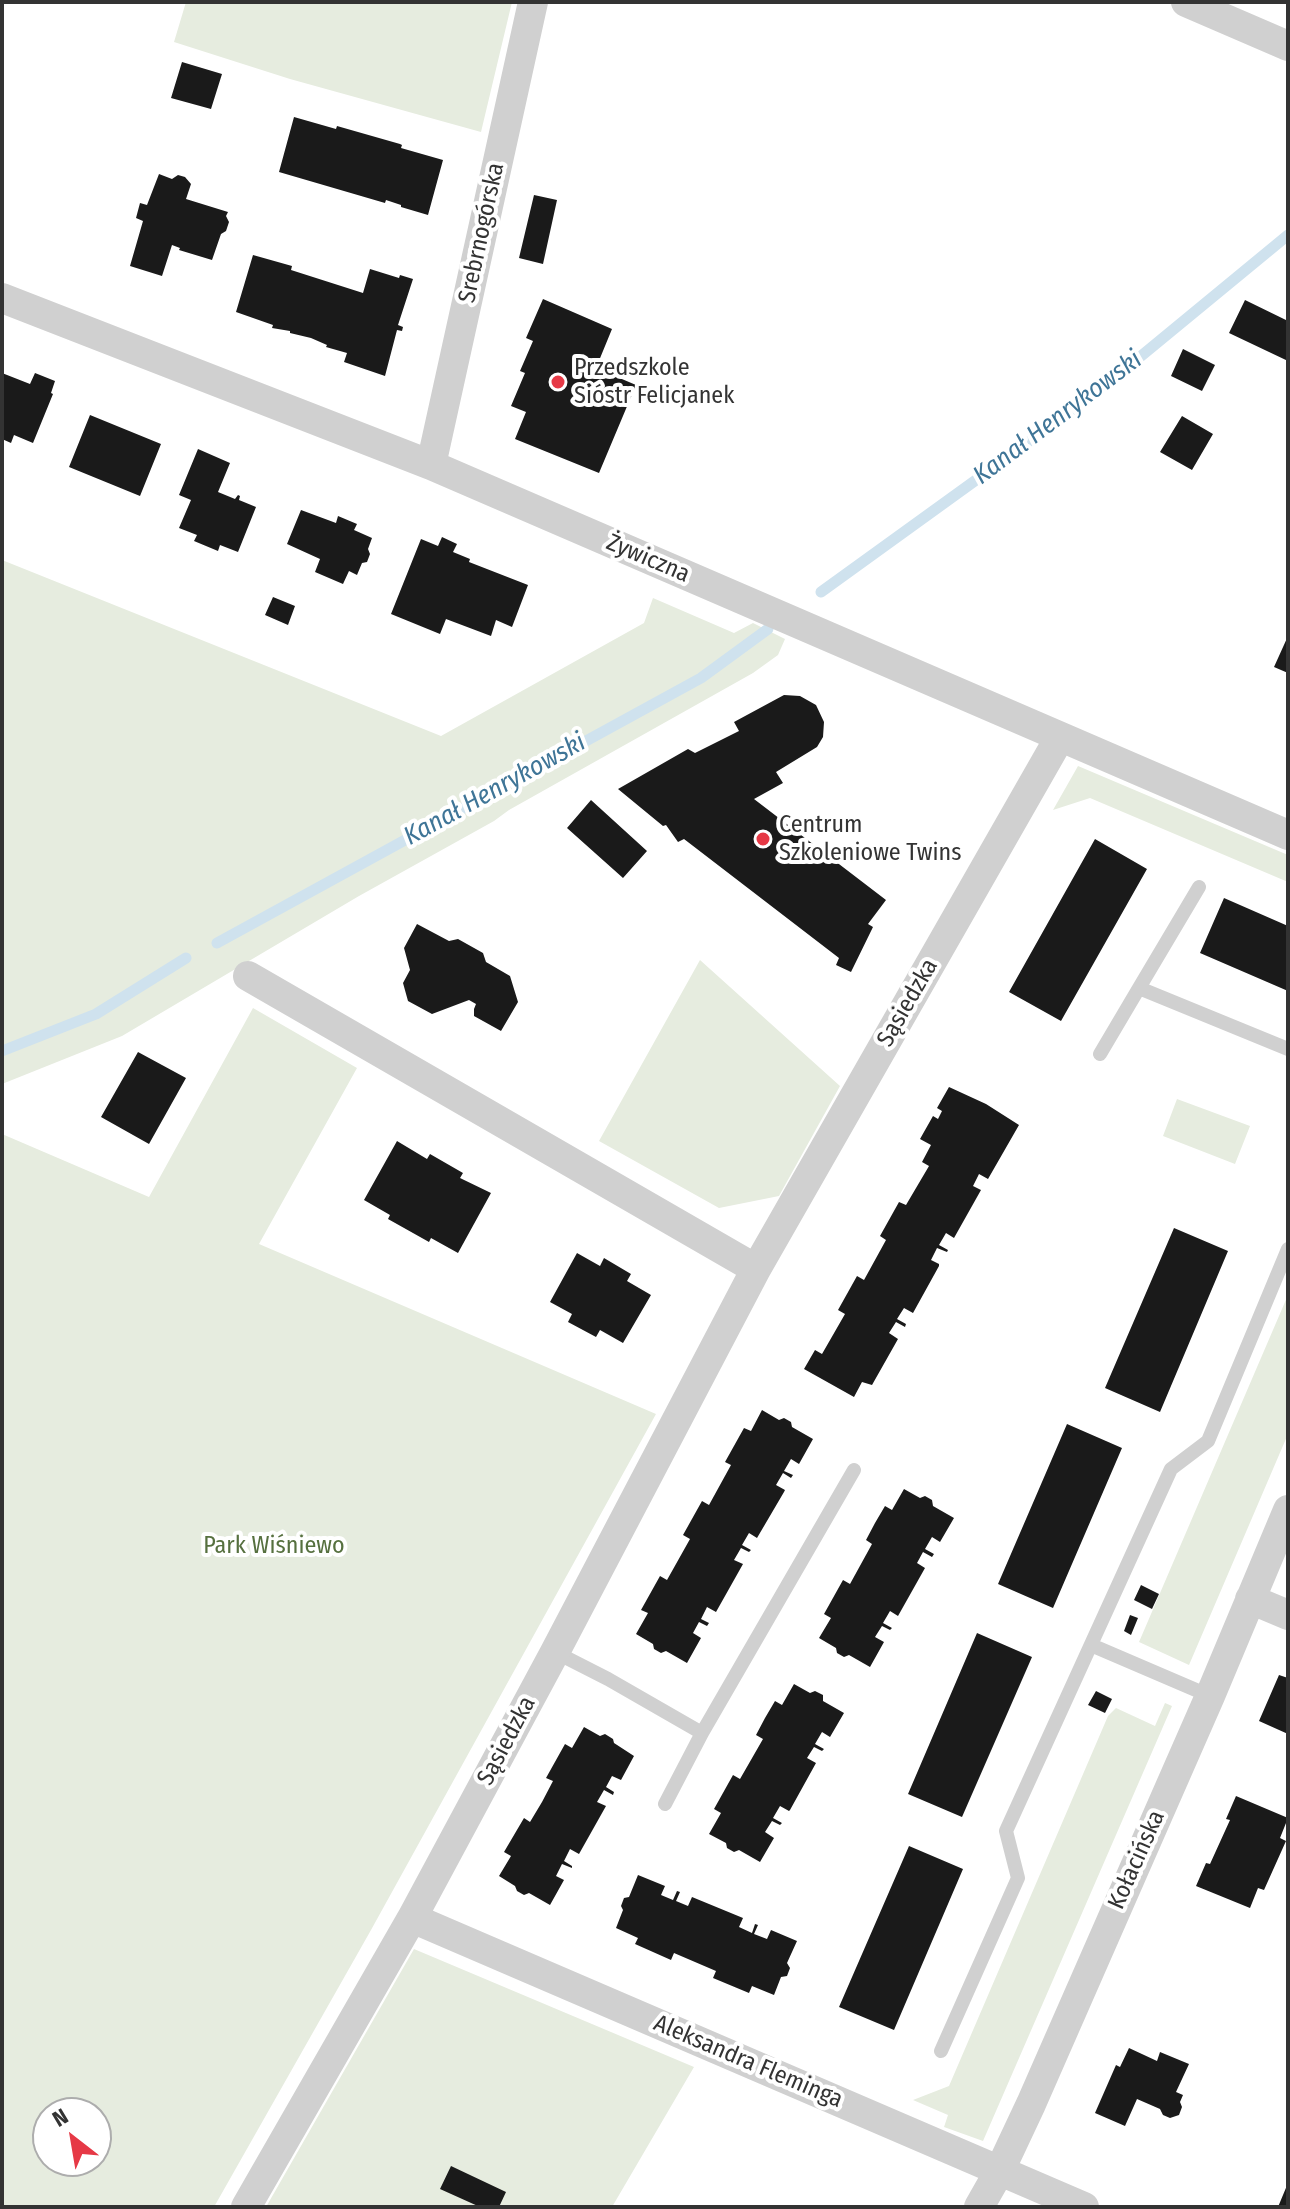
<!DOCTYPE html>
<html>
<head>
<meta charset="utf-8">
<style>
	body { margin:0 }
	#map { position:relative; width:1290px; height:2209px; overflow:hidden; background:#fff; font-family:"Fira Sans Condensed",sans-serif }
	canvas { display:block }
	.frame { position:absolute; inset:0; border:4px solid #333; pointer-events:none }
	.north { position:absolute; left:32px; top:2097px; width:80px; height:80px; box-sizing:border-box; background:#fff; border:2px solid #adadad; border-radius:50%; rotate:329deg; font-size:22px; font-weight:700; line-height:32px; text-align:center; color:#333 }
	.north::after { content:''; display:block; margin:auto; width:28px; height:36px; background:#e63946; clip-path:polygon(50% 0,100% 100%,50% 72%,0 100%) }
</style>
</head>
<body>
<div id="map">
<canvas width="1290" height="2209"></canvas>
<div class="frame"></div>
<div class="north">N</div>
</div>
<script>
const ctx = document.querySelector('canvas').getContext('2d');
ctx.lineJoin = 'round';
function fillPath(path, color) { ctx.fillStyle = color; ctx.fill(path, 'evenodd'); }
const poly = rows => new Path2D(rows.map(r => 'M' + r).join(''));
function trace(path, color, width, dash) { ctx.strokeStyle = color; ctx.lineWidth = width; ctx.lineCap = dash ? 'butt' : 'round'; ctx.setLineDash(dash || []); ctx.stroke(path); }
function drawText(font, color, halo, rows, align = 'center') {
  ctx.font = font + ' "Fira Sans Condensed",sans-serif'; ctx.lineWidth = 8; ctx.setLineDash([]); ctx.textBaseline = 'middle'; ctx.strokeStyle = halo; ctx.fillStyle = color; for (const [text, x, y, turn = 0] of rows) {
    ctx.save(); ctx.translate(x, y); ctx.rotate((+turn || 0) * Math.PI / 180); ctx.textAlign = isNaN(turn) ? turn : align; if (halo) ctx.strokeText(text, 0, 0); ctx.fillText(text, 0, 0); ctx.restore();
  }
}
fillPath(poly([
	[186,2,512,2,481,132,290,79,174,42],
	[2,560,441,736,644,623,653,598,734,633,753,623,785,639,778,655,753,673,509,810,494,821,359,896,122,1036,2,1084],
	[1078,766,1288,855,1288,882,1090,798,1053,810],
	[700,960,840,1086,779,1196,719,1208,599,1141],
	[253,1008,357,1068,259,1244,656,1414,371,1930,214,2207,2,2207,2,1134,149,1197],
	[48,2113,96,2113,96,2161,48,2161],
	[1177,1099,1250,1126,1235,1164,1163,1136],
	[1288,1295,1288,1434,1189,1665,1139,1642],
	[1165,1703,1172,1706,983,2141,944,2127,948,2115,913,2100,949,2086,1108,1716,1116,1708,1155,1726],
	[414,1949,694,2067,612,2207,266,2207]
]), '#e6ecdf');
trace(poly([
	[821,592,1095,394,1288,235],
	[217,943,701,678,768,629],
	[2,1051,96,1014,186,958]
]), '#cfe2ee', 11);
fillPath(poly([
	[182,62,222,74,211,109,171,98],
	[294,117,336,129,337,126,400,144,402,145,401,148,443,160,428,215,401,207,401,205,386,200,385,203,279,172],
	[159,174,172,179,178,175,185,177,191,184,186,199,228,212,226,216,229,222,226,231,221,234,212,260,179,250,180,248,172,245,162,276,130,266,143,221,136,218,140,203,147,205],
	[534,195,557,200,543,264,519,258],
	[253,255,292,266,291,270,363,293,370,269,399,278,400,275,413,279,398,325,403,327,402,331,397,330,385,376,344,362,347,353,326,347,327,345,311,338,290,333,290,331,272,328,273,325,236,312],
	[543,299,612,329,596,368,636,385,599,473,515,439,526,412,511,406,525,373,520,371,533,341,526,338],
	[1245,300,1288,321,1288,361,1229,333],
	[1183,349,1215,365,1202,391,1171,376],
	[2,373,30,384,35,373,55,381,51,393,53,394,33,443,14,435,11,443,2,439],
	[90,415,161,444,140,496,69,467],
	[1182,416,1213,434,1192,470,1160,452],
	[198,449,230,463,218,492,235,499,238,495,240,496,239,500,256,507,238,552,220,545,218,551,194,541,197,535,179,528,191,500,179,495],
	[301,510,336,523,338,516,357,524,354,530,372,538,368,549,370,554,367,562,362,563,357,575,349,571,343,584,315,572,320,559,287,544],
	[442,537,457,544,453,552,470,559,469,562,528,585,512,627,496,620,491,636,446,619,440,634,391,614,421,539,438,546],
	[273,597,295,606,288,625,265,615],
	[1288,636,1288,673,1274,667],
	[784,695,800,696,816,705,824,722,823,737,817,747,776,772,783,783,754,799,886,900,868,924,873,927,851,972,836,965,839,958,684,839,678,842,666,825,663,826,618,789,688,749,695,753,739,731,734,722],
	[591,800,647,851,623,878,567,828],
	[1095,839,1147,869,1061,1021,1009,992],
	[1224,898,1288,926,1288,991,1200,953],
	[417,924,449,941,458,939,483,953,486,962,510,976,518,1002,501,1031,474,1016,474,1009,476,1004,469,1000,432,1014,408,1001,403,983,410,970,404,948],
	[138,1052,186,1078,149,1144,101,1117],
	[949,1087,986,1104,1019,1125,988,1179,979,1174,973,1186,981,1190,954,1238,946,1233,939,1245,948,1250,947,1252,937,1248,931,1260,939,1264,939,1266,913,1313,904,1308,897,1319,906,1324,905,1327,896,1322,889,1333,898,1339,872,1385,862,1382,854,1397,804,1369,815,1350,822,1354,845,1314,838,1310,857,1276,864,1280,886,1240,880,1236,899,1202,906,1205,929,1166,922,1162,931,1145,920,1139,933,1116,938,1119,942,1111,937,1108],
	[397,1141,427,1159,430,1154,463,1173,460,1178,491,1193,458,1253,431,1238,429,1242,388,1219,390,1215,364,1200],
	[1174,1228,1228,1251,1160,1412,1105,1388],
	[577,1253,600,1266,604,1258,631,1274,627,1281,651,1295,623,1343,600,1330,596,1337,568,1322,572,1314,550,1302],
	[762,1410,779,1420,784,1418,791,1422,792,1427,813,1439,799,1464,791,1459,784,1471,793,1475,791,1478,783,1473,776,1485,785,1490,784,1492,757,1538,749,1533,742,1545,751,1550,749,1552,741,1548,734,1560,743,1564,716,1612,707,1607,701,1619,709,1623,707,1626,699,1622,693,1633,701,1638,687,1663,666,1651,661,1653,654,1649,653,1644,636,1634,648,1613,641,1610,660,1576,667,1580,690,1539,683,1535,702,1501,709,1505,731,1465,725,1462,744,1428,751,1431],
	[1067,1424,1122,1448,1053,1608,998,1584],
	[904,1489,920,1498,925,1496,932,1500,933,1506,954,1518,940,1542,932,1537,925,1549,934,1554,932,1557,923,1552,917,1563,925,1568,898,1616,890,1611,883,1623,892,1628,890,1630,882,1626,875,1637,884,1642,870,1667,849,1655,844,1657,837,1653,836,1648,819,1638,831,1618,824,1614,843,1580,850,1584,872,1544,866,1540,875,1523,885,1506,892,1510],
	[1141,1585,1159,1594,1152,1609,1134,1600],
	[1130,1615,1138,1618,1131,1635,1124,1631],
	[977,1633,1032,1657,962,1817,908,1794],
	[1279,1675,1288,1678,1288,1734,1259,1721],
	[794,1684,810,1693,815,1691,823,1695,823,1701,844,1713,830,1737,822,1732,815,1744,824,1749,822,1751,814,1747,807,1758,816,1763,790,1810,789,1811,780,1806,773,1818,782,1823,780,1825,772,1821,765,1832,774,1838,760,1862,739,1850,734,1852,727,1848,726,1843,709,1834,721,1813,714,1809,733,1775,740,1779,763,1739,756,1735,765,1718,775,1701,782,1705],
	[1096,1691,1112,1699,1105,1713,1088,1705],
	[584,1727,600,1736,605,1734,613,1739,614,1743,634,1756,621,1780,612,1776,606,1787,614,1792,613,1795,604,1790,597,1802,606,1806,579,1854,570,1849,564,1861,572,1866,572,1868,562,1864,556,1876,564,1880,550,1905,529,1893,524,1895,517,1891,515,1886,499,1876,511,1856,504,1852,524,1818,530,1822,542,1802,553,1781,546,1778,565,1744,572,1748],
	[1236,1796,1288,1818,1280,1838,1286,1841,1264,1890,1258,1888,1250,1908,1196,1886,1206,1863,1210,1864,1230,1820,1226,1819],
	[909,1846,963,1869,894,2030,839,2007],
	[638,1875,665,1886,661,1895,673,1900,677,1891,680,1892,676,1901,688,1906,692,1897,743,1918,739,1927,752,1933,755,1924,758,1925,754,1934,767,1939,771,1930,797,1941,787,1963,790,1968,787,1976,781,1977,774,1995,752,1986,749,1993,713,1978,716,1971,674,1953,671,1960,635,1944,638,1938,616,1928,623,1910,621,1906,624,1898,629,1897],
	[1129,2048,1157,2061,1160,2052,1189,2064,1176,2092,1183,2095,1180,2102,1182,2107,1179,2115,1170,2118,1163,2115,1160,2109,1137,2099,1125,2126,1095,2113,1116,2065,1120,2067],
	[451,2166,506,2192,499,2207,480,2207,440,2189],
	[1288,2183,1288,2207,1278,2207]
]), '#1a1a1a');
trace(poly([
	[1139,988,1199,887],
	[1100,1054,1139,988,1288,1049],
	[1091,1645,1210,1696],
	[555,1652,608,1679,702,1733],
	[665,1804,702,1733,854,1470],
	[941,2051,1018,1878,1006,1831,1171,1469,1208,1441,1288,1249]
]), '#d0d0d0', 14);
trace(poly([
	[1186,2,1288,46],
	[2,298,431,465,1288,835],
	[431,465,533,2],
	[248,976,756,1269],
	[1250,1599,1288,1615],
	[412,1918,1084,2207],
	[246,2207,412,1918,555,1652,756,1269,1060,737],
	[979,2207,1000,2170,1031,2104,1210,1696,1288,1510]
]), '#d0d0d0', 30);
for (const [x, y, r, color] of [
	[558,382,8,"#e63946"],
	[763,839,8,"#e63946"]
]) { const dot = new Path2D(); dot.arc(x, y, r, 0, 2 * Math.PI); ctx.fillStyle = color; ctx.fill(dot); trace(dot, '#fff', 3); }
drawText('24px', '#333', '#fff', [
	["Srebrnogórska",482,233,-78],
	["Żywiczna",648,559,23],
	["Sąsiedzka",908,1003,-60],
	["Sąsiedzka",507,1741,-62],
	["Kołacińska",1137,1860,-66],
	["Aleksandra Fleminga",748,2062,23]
]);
drawText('24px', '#333', '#fff', [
	["Przedszkole",574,368],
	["Sióstr Felicjanek",574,396],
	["Centrum",779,825],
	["Szkoleniowe Twins",779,853]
], 'left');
drawText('24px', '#56703f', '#fff', [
	["Park Wiśniewo",274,1546]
]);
drawText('italic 26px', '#3f7597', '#fff', [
	["Kanał Henrykowski",1058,418,-37],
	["Kanał Henrykowski",495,790,-29]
]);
</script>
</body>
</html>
